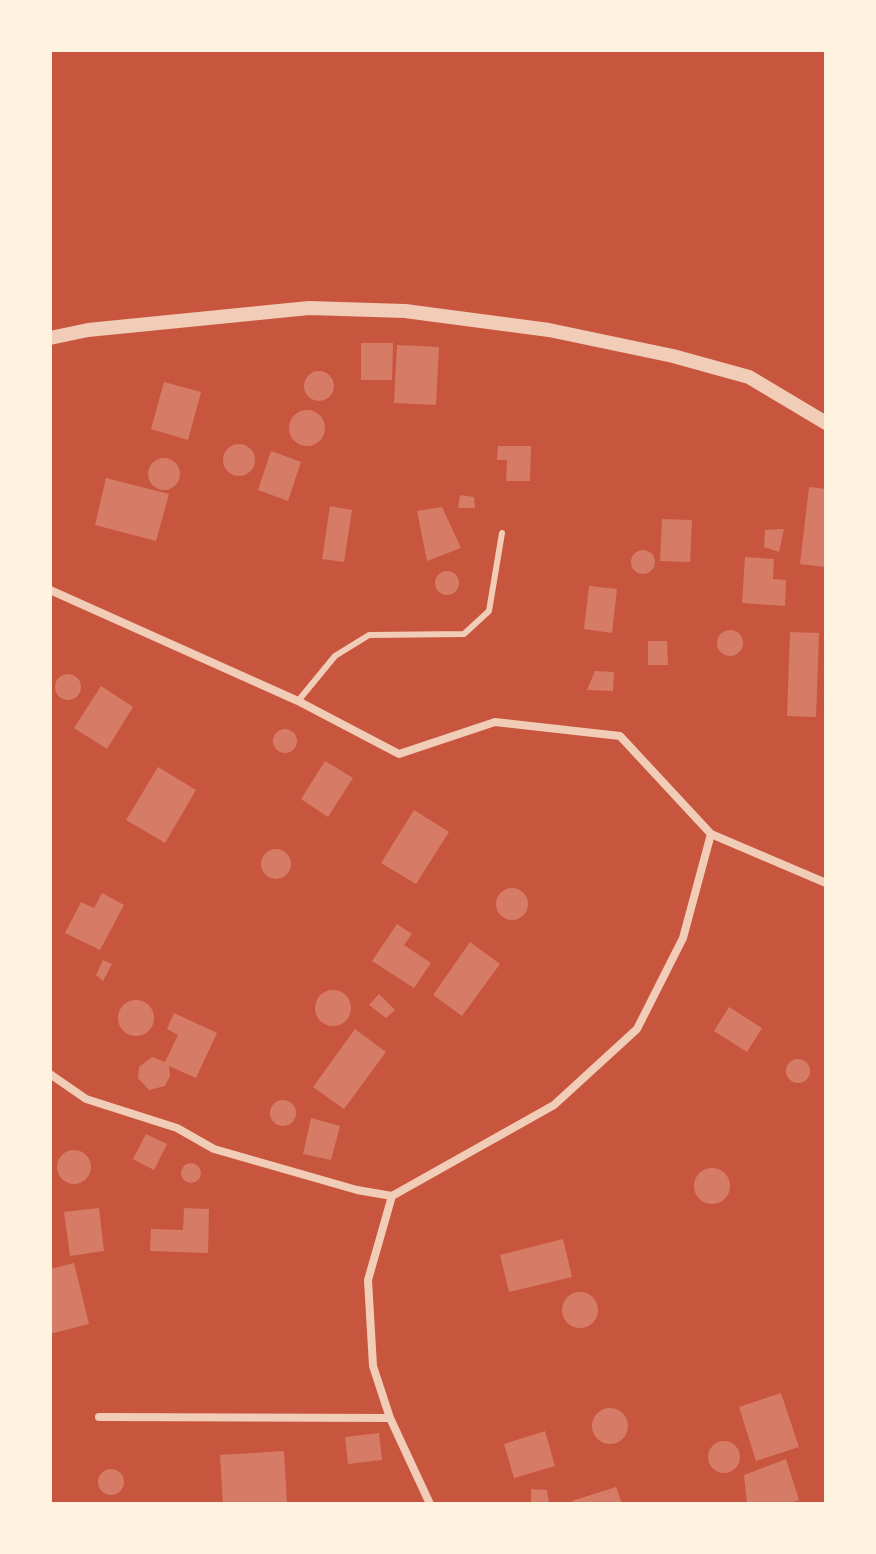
<!DOCTYPE html>
<html>
<head>
<meta charset="utf-8">
<style>
	body { margin:0 }
	#map { position:relative; width:876px; height:1554px; overflow:hidden; background:#c8553d; font-family:"Work Sans",sans-serif }
	canvas { display:block }
	.frame { position:absolute; inset:0; border:52px solid #fff3e0; pointer-events:none }
</style>
</head>
<body>
<div id="map">
<canvas width="876" height="1554"></canvas>
<div class="frame"></div>
</div>
<script>
const ctx = document.querySelector('canvas').getContext('2d');
ctx.lineJoin = 'round';
function fillPath(path, color) { ctx.fillStyle = color; ctx.fill(path, 'evenodd'); }
const poly = rows => new Path2D(rows.map(r => 'M' + r).join(''));
function trace(path, color, width, dash) { ctx.strokeStyle = color; ctx.lineWidth = width; ctx.lineCap = dash ? 'butt' : 'round'; ctx.setLineDash(dash || []); ctx.stroke(path); }
fillPath(poly([
	[361,343,393,343,392,380,361,380],
	[397,345,439,347,436,405,394,403],
	'304 386a15 15 0 1 1 30 0a15 15 0 1 1-30 0Z',
	[164,382,201,392,188,440,151,429],
	'289 428a18 18 0 1 1 36 0a18 18 0 1 1-36 0Z',
	'223 460a16 16 0 1 1 32 0a16 16 0 1 1-32 0Z',
	[498,446,531,446,530,481,506,481,507,460,497,460],
	[271,451,301,462,288,501,258,490],
	'148 474a16 16 0 1 1 32 0a16 16 0 1 1-32 0Z',
	[106,478,169,494,156,541,95,525],
	[809,487,826,489,826,567,800,564],
	[460,495,474,497,475,508,458,508],
	[330,506,352,510,344,562,322,559],
	[442,507,461,548,427,561,417,511],
	[662,519,692,520,690,562,660,561],
	[784,529,779,552,764,547,765,530],
	'631 562a12 12 0 1 1 24 0a12 12 0 1 1-24 0Z',
	[745,557,774,559,773,579,786,580,785,606,742,603],
	'435 583a12 12 0 1 1 24 0a12 12 0 1 1-24 0Z',
	[589,586,617,589,612,633,584,629],
	'717 643a13 13 0 1 1 26 0a13 13 0 1 1-26 0Z',
	[790,632,819,633,816,717,787,716],
	[648,641,667,641,668,665,648,665],
	[595,671,614,672,613,691,587,690],
	'55 687a13 13 0 1 1 26 0a13 13 0 1 1-26 0Z',
	[101,686,133,707,107,749,74,728],
	'273 741a12 12 0 1 1 24 0a12 12 0 1 1-24 0Z',
	[325,761,353,778,328,817,301,799],
	[158,767,196,790,165,843,126,820],
	[414,810,449,832,416,884,381,863],
	'261 864a15 15 0 1 1 30 0a15 15 0 1 1-30 0Z',
	'496 904a16 16 0 1 1 32 0a16 16 0 1 1-32 0Z',
	[102,893,124,905,100,950,65,933,81,902,94,908],
	[397,924,412,934,404,945,431,963,414,988,372,961],
	[470,942,500,964,462,1016,433,995],
	[103,960,112,964,103,981,96,975],
	'315 1008a18 18 0 1 1 36 0a18 18 0 1 1-36 0Z',
	[379,994,395,1010,386,1018,369,1005],
	'118 1018a18 18 0 1 1 36 0a18 18 0 1 1-36 0Z',
	[729,1007,762,1028,747,1052,714,1031],
	[174,1013,217,1033,196,1078,169,1066,170,1076,165,1086,149,1090,138,1078,139,1067,152,1057,165,1062,178,1035,167,1029],
	[355,1029,386,1052,344,1109,313,1087],
	'786 1071a12 12 0 1 1 24 0a12 12 0 1 1-24 0Z',
	'270 1113a13 13 0 1 1 26 0a13 13 0 1 1-26 0Z',
	[311,1118,340,1126,331,1160,303,1154],
	[146,1134,167,1144,154,1170,133,1159],
	'57 1167a17 17 0 1 1 34 0a17 17 0 1 1-34 0Z',
	'181 1173a10 10 0 1 1 20 0a10 10 0 1 1-20 0Z',
	'694 1186a18 18 0 1 1 36 0a18 18 0 1 1-36 0Z',
	[99,1208,104,1251,70,1256,64,1212],
	[184,1208,209,1209,208,1253,150,1251,151,1229,183,1230],
	[563,1239,572,1277,509,1292,500,1255],
	[74,1263,89,1324,50,1334,50,1269],
	'562 1310a18 18 0 1 1 36 0a18 18 0 1 1-36 0Z',
	[781,1393,799,1447,756,1461,739,1407],
	'592 1426a18 18 0 1 1 36 0a18 18 0 1 1-36 0Z',
	[545,1431,555,1466,514,1478,504,1444],
	[379,1433,382,1460,348,1464,345,1437],
	'708 1457a16 16 0 1 1 32 0a16 16 0 1 1-32 0Z',
	[284,1451,287,1504,223,1504,220,1455],
	[786,1459,799,1500,786,1504,747,1504,744,1475],
	'98 1482a13 13 0 1 1 26 0a13 13 0 1 1-26 0Z',
	[616,1487,622,1504,573,1504,572,1501],
	[531,1489,547,1490,549,1504,531,1504]
]), '#d67c66');
trace(poly([
	[298,701,335,656,369,635,464,634,489,611,502,533]
]), '#f1ccb7', 6);
trace(poly([
	[50,590,298,701,399,754,495,722,620,736,711,834,826,883],
	[50,1074,86,1099,177,1128,214,1149,357,1190,392,1196],
	[99,1417,390,1418],
	[430,1504,390,1418,373,1366,368,1280,392,1196,554,1105,637,1029,683,938,711,834]
]), '#f1ccb7', 8);
trace(poly([
	[50,338,88,330,309,308,405,311,549,330,673,356,749,377,826,423]
]), '#f1ccb7', 14);
</script>
</body>
</html>
